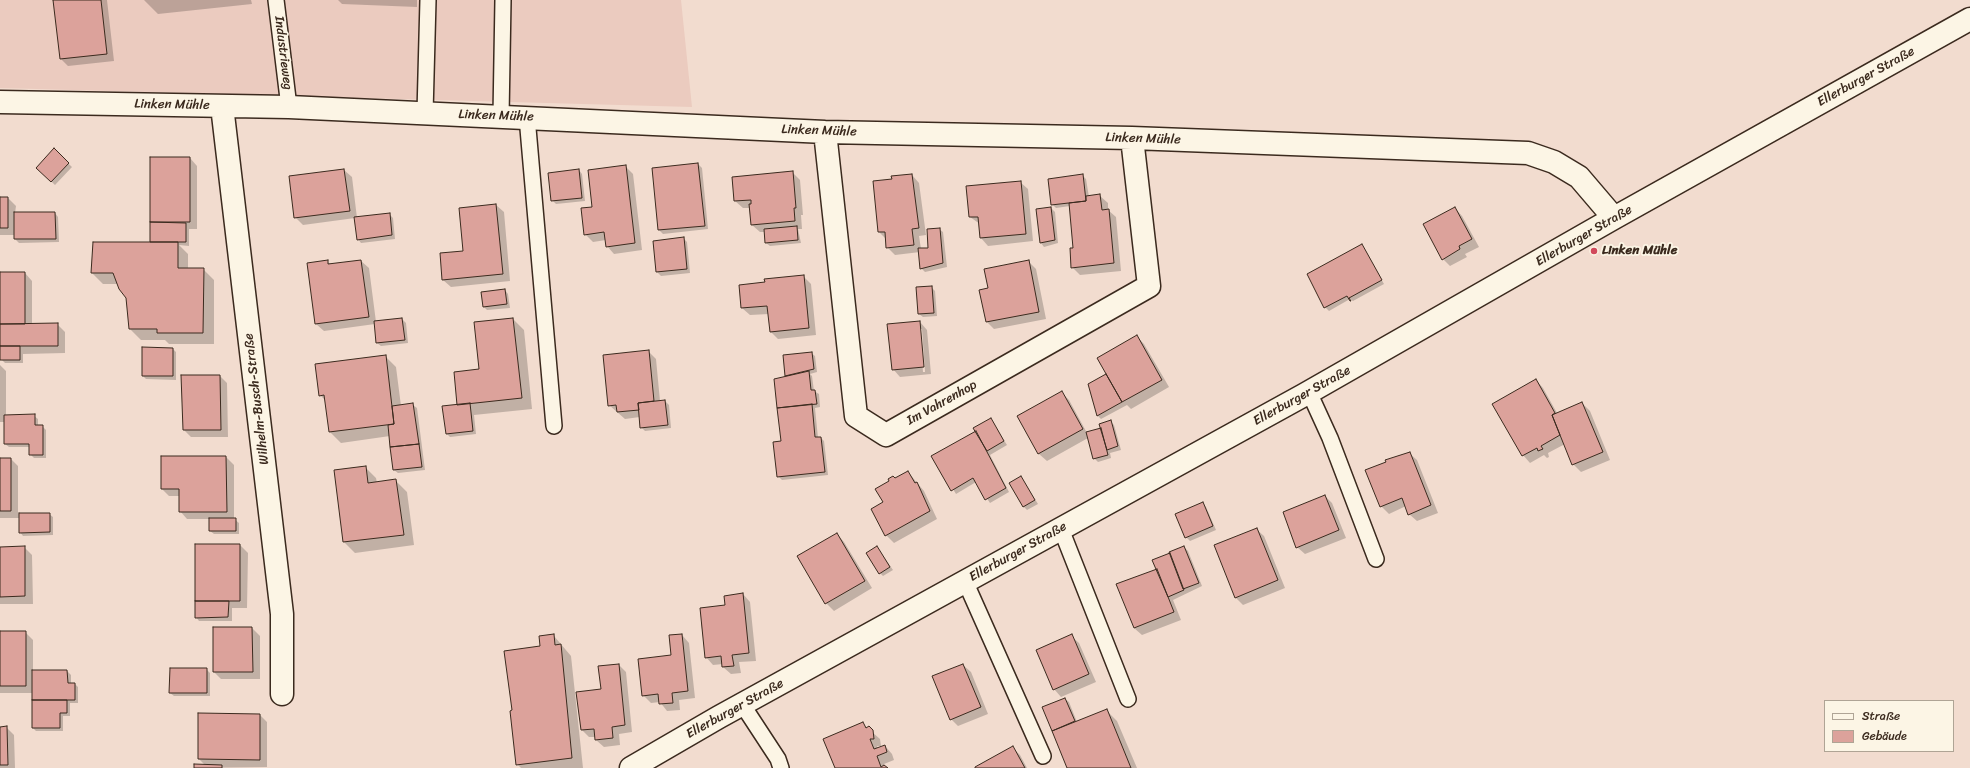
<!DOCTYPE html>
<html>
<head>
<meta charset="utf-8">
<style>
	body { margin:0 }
	#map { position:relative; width:1970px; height:768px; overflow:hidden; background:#f2dccf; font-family:Sriracha,sans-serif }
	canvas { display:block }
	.legend { position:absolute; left:1824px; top:700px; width:130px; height:52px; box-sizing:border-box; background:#fcf5e5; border:1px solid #afa495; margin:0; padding:5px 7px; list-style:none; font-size:12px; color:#3b2a1e }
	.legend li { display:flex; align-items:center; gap:8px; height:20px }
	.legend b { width:20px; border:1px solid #afa495 }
</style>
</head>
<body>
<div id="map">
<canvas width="1970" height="768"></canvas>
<ul class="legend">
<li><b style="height:5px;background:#fcf5e5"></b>Straße</li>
<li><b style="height:11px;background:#dca29b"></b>Gebäude</li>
</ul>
</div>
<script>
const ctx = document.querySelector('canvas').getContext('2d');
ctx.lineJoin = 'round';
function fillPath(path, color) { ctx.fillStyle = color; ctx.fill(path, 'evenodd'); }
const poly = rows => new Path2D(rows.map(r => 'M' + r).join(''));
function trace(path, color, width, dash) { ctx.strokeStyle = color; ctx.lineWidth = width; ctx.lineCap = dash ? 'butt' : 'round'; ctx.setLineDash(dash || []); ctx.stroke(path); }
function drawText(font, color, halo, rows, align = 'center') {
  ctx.font = font + ' Sriracha,sans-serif'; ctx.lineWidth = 3.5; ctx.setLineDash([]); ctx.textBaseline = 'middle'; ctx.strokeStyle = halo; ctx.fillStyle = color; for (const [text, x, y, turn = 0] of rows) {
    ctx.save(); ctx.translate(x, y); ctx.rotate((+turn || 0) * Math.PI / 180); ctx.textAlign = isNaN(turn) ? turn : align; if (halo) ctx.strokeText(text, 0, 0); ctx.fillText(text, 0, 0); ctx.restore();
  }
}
fillPath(poly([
	[0,0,681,0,692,107,0,88]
]), '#ebcbbf');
fillPath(poly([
	[54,0,107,0,114,61,68,66,61,59],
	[144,0,251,0,252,4,158,14],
	[338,0,417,0,417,7,342,4],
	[54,150,72,167,55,185,37,168],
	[151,158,190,158,197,166,197,229,189,229,189,246,179,245,188,254,188,269,203,269,214,280,214,344,169,344,165,340,141,340,130,329,127,298,118,284,103,284,92,273,153,243,151,241],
	[698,164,702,168,708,229,663,234,659,230,653,169],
	[625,166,633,174,642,250,614,254,607,246,606,240,593,242,585,234,593,208],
	[344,170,352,177,357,218,389,214,393,218,395,239,361,243,358,239,355,218,303,225,295,217,290,177],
	[579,170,582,174,585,201,556,204,552,200],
	[792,172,800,180,803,215,801,215,802,229,798,229,801,243,770,246,766,243,765,232,760,232,752,225,751,208,743,208,735,201,733,178],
	[912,175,919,183,926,235,919,236,921,249,929,248,939,229,943,232,947,267,925,272,921,268,920,252,895,255,887,247,887,240,879,232,893,180],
	[1083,176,1086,179,1089,197,1100,196,1108,203,1108,210,1116,217,1121,271,1080,275,1072,267,1074,249,1070,206,1056,208,1052,204],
	[1020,182,1028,189,1033,241,988,246,981,238,980,224,970,217],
	[0,198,8,198,16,206,15,213,55,213,58,217,59,242,19,243,15,239,15,235,0,235],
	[496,205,504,212,510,281,451,287,443,280],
	[1051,208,1055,212,1058,243,1044,247,1041,243,1037,210],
	[1455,208,1462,216,1479,247,1465,254,1467,257,1450,266,1443,259],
	[683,238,687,242,690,273,661,276,657,272,654,242],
	[1362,245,1384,284,1353,301,1350,299,1329,311,1325,307],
	[327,261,331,265,361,261,369,268,376,322,402,319,406,323,408,343,381,346,377,343,375,324,324,331,316,324],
	[1028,261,1036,269,1046,319,994,329,987,322,989,289],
	[25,273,32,281,32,325,57,324,65,332,65,353,23,354,23,363,5,363,1,359,0,349,0,279],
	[803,276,811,284,816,335,778,339,771,332,769,314,750,315,742,308],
	[931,287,935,291,937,316,923,317,919,314],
	[505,290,508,294,510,308,487,310,483,306],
	[513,319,524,330,532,409,474,415,476,434,450,437,446,433,458,406],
	[920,322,927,330,931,374,900,377,893,369],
	[920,329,922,329,925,372,923,372],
	[1136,336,1144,344,1169,387,1131,409,1127,405,1101,419,1098,416,1089,385,1106,375,1109,378],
	[173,349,176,352,176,380,146,379,143,376],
	[648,351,656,359,660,401,665,401,669,405,671,428,645,431,641,427,640,417,625,419,609,405],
	[811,353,815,356,817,372,810,374,812,376,814,391,819,394,820,407,815,408,818,438,821,438,824,441,828,475,782,480,778,476,786,377,784,356],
	[385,356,396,367,401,406,413,405,417,408,425,470,398,473,394,470,390,436,341,443,330,432,326,401,320,395],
	[0,365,6,371,6,416,34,416,38,419,38,426,42,426,46,430,46,458,34,458,30,454,30,447,9,447,5,444,5,422,0,422],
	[220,376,227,383,228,437,191,437,184,430],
	[1536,380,1543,388,1557,413,1582,403,1590,411,1610,460,1581,472,1573,464,1565,444,1548,453,1549,457,1547,458,1544,455,1530,463,1523,455],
	[1061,392,1069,400,1087,433,1102,428,1111,422,1114,425,1121,450,1110,453,1111,458,1098,462,1094,458,1088,438,1047,461,1039,454,1018,416],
	[991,420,1007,445,990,455,1009,492,990,503,976,482,956,494,933,457,977,431],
	[1409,453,1417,460,1438,513,1417,521,1409,514,1406,506,1389,514,1381,506],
	[226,457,234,465,234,519,239,523,239,534,214,534,210,531,210,519,187,519,180,511,180,496,169,496,162,489],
	[0,459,11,459,18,466,18,514,49,514,53,517,53,535,23,536,20,532,20,518,0,518],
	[365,467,376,478,377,483,396,481,407,492,414,545,355,553,344,542,335,471],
	[908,472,924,491,937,519,894,543,886,535,884,502,895,479],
	[1021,477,1038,504,1027,510,1023,506],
	[1325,496,1332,503,1346,538,1305,554,1297,547],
	[1203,503,1206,507,1216,530,1190,541,1186,537],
	[1256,529,1264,536,1285,588,1243,605,1235,597],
	[837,534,844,542,872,588,834,611,826,603,799,557],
	[240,545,248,553,247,608,232,608,232,621,199,621,196,617],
	[24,547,32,555,33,604,0,604,0,548],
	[877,547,893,570,883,576,880,573],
	[1184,547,1188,551,1202,586,1173,600,1181,620,1142,635,1134,628,1157,569],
	[743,594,750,602,756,661,739,662,741,673,731,674,723,667,723,664,713,665,706,657,701,623],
	[252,628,260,636,260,679,221,679,214,672],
	[0,632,25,632,33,640,33,671,67,671,71,675,71,684,75,684,78,687,78,703,70,703,70,716,63,716,63,731,36,731,33,728,33,693,0,693],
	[682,635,689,643,695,698,679,700,680,710,667,711,660,702,651,703,643,695,672,656],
	[554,636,571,656,583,768,521,768,517,764,541,647],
	[1071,636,1079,643,1096,682,1061,697,1054,689],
	[619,665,626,672,632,732,619,734,620,745,604,747,596,740,596,737,589,737,582,730,602,690],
	[963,665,971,672,988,714,958,726,951,719],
	[206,669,210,673,210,696,174,696,170,693],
	[1065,699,1069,702,1077,722,1106,710,1117,721,1137,768,1068,768,1043,708],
	[260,715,267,722,267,767,195,768,206,766,199,759],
	[863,724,880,739,881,746,877,746,878,749,885,746,892,754,894,760,884,764,886,768,836,768],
	[6,727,14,735,15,768,0,768,0,728],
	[1012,747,1020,755,1027,768,976,768]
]), '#0003');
const building = poly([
	[53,0,101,0,107,54,60,59,53,0],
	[54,148,69,163,51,182,36,168,54,148],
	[150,157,190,157,190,222,150,222,150,157],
	[698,163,705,226,658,230,652,168,698,163],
	[626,165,635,243,606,247,604,232,584,235,581,208,592,207,588,170,626,165],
	[344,169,350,211,294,218,289,176,344,169],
	[579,169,582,198,551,201,548,173,579,169],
	[793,171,796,208,794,208,795,221,751,225,749,204,751,204,751,200,734,201,732,177,793,171],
	[912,174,919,228,912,229,914,245,886,248,885,232,878,232,873,181,892,179,891,176,912,174],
	[1083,174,1086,201,1051,205,1048,179,1083,174],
	[1021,181,1026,234,980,238,978,217,969,217,966,186,1021,181],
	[1100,194,1102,210,1109,209,1114,263,1071,268,1070,248,1073,248,1069,203,1086,201,1086,196,1100,194],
	[0,197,8,197,8,228,0,228,0,197],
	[496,204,503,274,442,280,440,253,463,251,459,208,496,204],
	[1051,207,1055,240,1040,243,1036,209,1051,207],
	[1455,207,1472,239,1459,246,1460,249,1442,260,1423,224,1455,207],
	[14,212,55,212,56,239,14,239,14,212],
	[390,213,392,235,357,240,354,217,390,213],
	[150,222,186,223,186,242,150,242,150,222],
	[797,226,798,240,765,243,764,229,797,226],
	[940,228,943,263,920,269,918,248,928,248,927,229,940,228],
	[684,237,687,269,656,272,653,241,684,237],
	[93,242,178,242,178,268,204,268,203,333,157,333,157,329,129,329,126,298,119,289,113,273,91,273,93,242],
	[1362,244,1382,280,1349,298,1351,301,1350,301,1347,296,1324,308,1307,274,1362,244],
	[328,260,328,264,361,260,369,317,315,324,307,263,328,260],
	[1029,260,1039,312,986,322,979,290,988,288,984,269,1029,260],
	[0,272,25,272,25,324,0,324,0,272],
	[804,275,809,328,770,332,767,306,741,308,739,285,765,282,764,279,804,275],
	[932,286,934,313,918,314,916,287,932,286],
	[505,289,507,304,483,307,481,292,505,289],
	[402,318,405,340,376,343,374,321,402,318],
	[513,318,522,398,457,405,454,372,479,369,474,322,513,318],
	[920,321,924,367,892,370,887,324,920,321],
	[58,323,58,346,0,346,0,324,58,323],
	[1137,335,1162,380,1122,402,1097,358,1137,335],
	[0,346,20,346,20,360,0,360,0,346],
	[142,347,173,348,173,376,142,376,142,347],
	[649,350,654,401,638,403,639,410,617,412,616,405,608,406,603,355,649,350],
	[812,352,814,369,785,376,783,355,812,352],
	[386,355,394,424,329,432,324,395,319,396,315,364,386,355],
	[809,371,811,390,815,390,817,404,777,408,774,379,809,371],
	[1106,374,1122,402,1097,416,1088,384,1106,374],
	[181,375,220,375,221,430,183,430,181,375],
	[1536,379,1555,413,1552,415,1560,435,1541,446,1543,449,1538,451,1537,448,1522,456,1492,404,1536,379],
	[1062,391,1083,429,1038,454,1017,416,1062,391],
	[665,400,668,425,640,428,638,403,665,400],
	[1582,402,1603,452,1572,465,1552,415,1582,402],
	[413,403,419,444,390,447,388,425,394,424,392,406,413,403],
	[470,403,473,431,446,434,442,406,470,403],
	[812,404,815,437,821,437,825,472,777,477,773,442,781,441,777,408,812,404],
	[35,414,35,425,43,425,43,455,29,455,29,444,4,444,4,415,35,414],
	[991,418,1004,441,987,451,973,428,991,418],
	[1111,420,1118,446,1107,450,1099,424,1111,420],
	[1101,428,1108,455,1093,459,1086,432,1101,428],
	[976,431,1006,488,985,500,973,478,951,491,931,456,976,431],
	[419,444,422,467,393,470,390,447,419,444],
	[1410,452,1431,505,1408,515,1402,498,1380,507,1365,470,1386,462,1385,460,1410,452],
	[161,456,226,456,227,512,179,512,179,489,161,489,161,456],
	[0,458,11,458,11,511,0,511,0,458],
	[366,466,368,483,396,479,404,535,343,542,334,470,366,466],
	[908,471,915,483,917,482,930,511,885,536,871,509,883,502,875,489,889,481,888,479,893,476,895,478,908,471],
	[1021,476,1035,500,1023,507,1009,483,1021,476],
	[1325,495,1339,530,1296,548,1283,512,1325,495],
	[1203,502,1213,526,1185,538,1175,514,1203,502],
	[19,513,50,513,50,532,19,533,19,513],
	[209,518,236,518,236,531,209,531,209,518],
	[1257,528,1278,580,1235,598,1214,545,1257,528],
	[837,533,865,581,825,604,797,556,837,533],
	[195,544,240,544,240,601,195,601,195,544],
	[25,546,25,596,0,597,0,547,25,546],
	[877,546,890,567,879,574,866,553,877,546],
	[1184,546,1199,583,1183,589,1169,552,1184,546],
	[1170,553,1184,590,1168,597,1152,560,1170,553],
	[1157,569,1174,612,1134,628,1116,584,1157,569],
	[743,593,749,653,732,655,734,666,722,667,721,656,705,658,700,608,725,605,724,596,743,593],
	[195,601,229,601,228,617,195,618,195,601],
	[213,627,252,627,253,672,213,672,213,627],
	[0,631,26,631,26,686,0,686,0,631],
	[554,634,555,645,561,644,572,758,516,765,510,711,512,710,504,651,540,646,539,636,554,634],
	[682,634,688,691,672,693,673,703,659,704,658,694,642,696,638,659,671,655,669,635,682,634],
	[1072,634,1089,674,1053,690,1036,650,1072,634],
	[619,664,625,725,612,727,613,738,595,740,594,729,581,730,576,692,601,689,598,666,619,664],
	[963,664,981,707,950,720,932,676,963,664],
	[170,668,207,668,207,693,169,693,170,668],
	[32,670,67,670,68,683,75,683,75,700,32,700,32,670],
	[1065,698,1075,721,1052,731,1042,707,1065,698],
	[32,700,67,700,67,713,60,713,60,728,32,728,32,700],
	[1107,709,1131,768,1067,768,1052,731,1107,709],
	[198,713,260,714,260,760,198,759,198,713],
	[863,722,866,728,869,726,873,730,874,739,870,739,874,749,885,745,887,752,877,756,881,767,884,765,888,768,835,768,823,739,863,722],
	[7,726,8,765,0,765,0,727,7,726],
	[1013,746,1025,768,975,768,975,767,1013,746],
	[194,764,222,765,222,768,194,768,194,764]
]);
fillPath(building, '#dca29b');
trace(building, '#3b2a1e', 1);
const service = poly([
	[276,0,289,107],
	[425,113,428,0],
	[501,116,503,0],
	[527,117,554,426],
	[1309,392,1330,438,1376,559],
	[1061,529,1128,699],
	[965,581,1043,756],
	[742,704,778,759,781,768]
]);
const minor = poly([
	[0,102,289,107,825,132,1132,138,1528,153,1554,162,1579,177,1614,218],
	[222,106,282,614,282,694],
	[825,132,856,416,886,435,1149,286,1132,138],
	[631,768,719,717,1304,395,1614,218,1970,19]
]);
trace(service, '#3b2a1e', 18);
trace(minor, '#3b2a1e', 25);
trace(service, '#fcf5e5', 15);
trace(minor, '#fcf5e5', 22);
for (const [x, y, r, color] of [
	[1594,251,4,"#d1495b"]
]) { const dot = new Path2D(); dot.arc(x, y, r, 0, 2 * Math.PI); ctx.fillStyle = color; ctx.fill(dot); trace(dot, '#fcf5e5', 1.5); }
drawText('13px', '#3b2a1e', '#fcf5e5', [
	["Industrieweg",283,53,83],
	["Ellerburger Straße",1866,77,-29],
	["Linken Mühle",172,105,1],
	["Linken Mühle",496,116,2],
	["Linken Mühle",819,131,2],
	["Linken Mühle",1143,139,2],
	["Ellerburger Straße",1584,236,-30],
	["Ellerburger Straße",1302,396,-29],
	["Wilhelm-Busch-Straße",257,399,-97],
	["Im Vahrenhop",942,403,-29],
	["Ellerburger Straße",1018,552,-29],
	["Ellerburger Straße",735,709,-29]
]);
drawText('bold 13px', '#3b2a1e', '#fcf5e5', [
	["Linken Mühle",1602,251]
], 'left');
</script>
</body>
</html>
